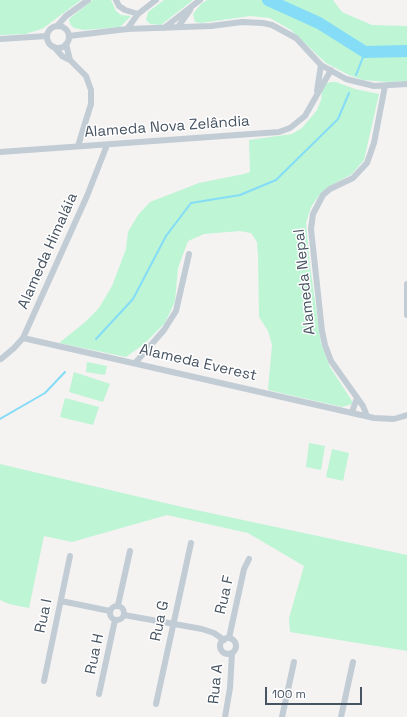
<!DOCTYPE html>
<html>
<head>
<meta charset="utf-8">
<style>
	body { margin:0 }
	#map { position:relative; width:407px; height:717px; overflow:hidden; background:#f5f2f2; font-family:"Space Grotesk",sans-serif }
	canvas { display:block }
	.scale { position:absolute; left:265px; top:687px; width:97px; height:18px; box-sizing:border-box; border:2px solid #475462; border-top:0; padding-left:5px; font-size:12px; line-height:14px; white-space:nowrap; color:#475462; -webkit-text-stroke:3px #fff; paint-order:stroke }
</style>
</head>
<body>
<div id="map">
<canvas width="407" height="717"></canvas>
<div class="scale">100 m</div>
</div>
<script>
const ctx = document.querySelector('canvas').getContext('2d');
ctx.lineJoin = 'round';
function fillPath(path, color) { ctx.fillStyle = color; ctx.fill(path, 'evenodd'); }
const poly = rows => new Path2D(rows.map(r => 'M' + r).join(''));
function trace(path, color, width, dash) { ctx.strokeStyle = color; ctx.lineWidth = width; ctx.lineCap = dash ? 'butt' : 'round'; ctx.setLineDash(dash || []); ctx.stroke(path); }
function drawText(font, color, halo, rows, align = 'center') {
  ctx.font = font + ' "Space Grotesk",sans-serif'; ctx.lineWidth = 3; ctx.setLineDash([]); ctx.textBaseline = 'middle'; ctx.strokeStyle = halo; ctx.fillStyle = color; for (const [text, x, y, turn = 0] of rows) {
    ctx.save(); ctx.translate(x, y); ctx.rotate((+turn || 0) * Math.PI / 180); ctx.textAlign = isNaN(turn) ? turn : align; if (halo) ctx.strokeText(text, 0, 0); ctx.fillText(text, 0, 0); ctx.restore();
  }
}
fillPath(poly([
	[0,0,81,0,42,29,25,34,0,35],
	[93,0,111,0,116,11,121,15,131,16,120,27,84,30,74,28,70,24,69,19],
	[164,0,193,0,161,25,150,24,146,20,148,12],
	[207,0,333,0,342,12,372,25,407,26,407,81,388,82,363,80,349,75,326,63,291,30,270,18,250,16,201,23,195,22,193,14,201,4],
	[331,82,336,82,355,89,379,94,364,160,352,174,328,187,320,194,311,207,306,223,310,266,321,343,330,367,352,401,352,404,342,407,268,390,272,345,268,331,259,317,258,256,257,242,251,233,240,231,204,234,188,241,178,268,175,301,165,323,144,344,126,357,59,343,84,323,99,308,112,286,126,249,128,232,138,215,150,202,199,183,244,174,250,172,249,140,292,134,302,128,317,110,321,100,322,91,325,84],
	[87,362,107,366,105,375,86,372],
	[74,372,110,384,103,402,69,392],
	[65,398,99,407,93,425,60,417],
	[309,443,325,446,321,470,306,467],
	[332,449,349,453,343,481,326,477],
	[0,464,182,507,407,555,407,651,290,632,289,618,304,566,248,533,167,515,72,542,44,536,29,608,9,604,0,600]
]), '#bdf5d5');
trace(poly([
	[356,75,365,52],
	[96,339,133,299,166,236,191,203,240,195,276,180,338,119,349,93],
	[0,419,45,393,65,372]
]), '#85dcf7', 2);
trace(poly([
	[268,0,319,23,365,52,407,51]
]), '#85dcf7', 12);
trace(poly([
	[116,0,119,6,125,10,138,14],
	[57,26,66,16,88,0],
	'47 37a11 11 0 1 1 22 0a11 11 0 1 1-22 0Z',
	[178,27,190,10],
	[164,28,200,0],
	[127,29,138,14,156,0],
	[69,36,127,29,211,26,242,22,263,23,272,25,296,38,321,65,346,79,374,86,407,84],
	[0,39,47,36],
	[66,44,70,60],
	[54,47,62,56,70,60,86,76,91,90,91,104,78,146],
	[317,91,321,65],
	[0,152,279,132,290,128,305,116,331,70],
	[407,284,407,315],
	[23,338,374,418,394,419,407,415],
	[1,359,14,348,23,338,87,196,107,145],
	[136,362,164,330,176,311,189,254],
	[352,412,357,398],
	[367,416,363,406,331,361,325,345,322,331,311,229,313,214,323,195,330,189,353,178,367,163,374,143,385,86],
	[61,601,110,611],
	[118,605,130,551],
	'110 613a7 7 0 1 1 14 0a7 7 0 1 1-14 0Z',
	[124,615,202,629,214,633,224,640],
	[229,638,244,569,249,559],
	'220 646a8 8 0 1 1 16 0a8 8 0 1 1-16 0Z',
	[44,681,70,556],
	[99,694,115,620],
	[156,704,191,543],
	[225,717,230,688,232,653],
	[282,717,294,662],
	[341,717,353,662]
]), '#c2ccd5', 6);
drawText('15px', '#475462', '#fff', [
	["Alameda Nova Zelândia",167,127,-4],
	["Alameda Himaláia",48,251,-66],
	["Alameda Nepal",305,282,-96],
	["Alameda Everest",198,363,13],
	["Rua F",225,595,-77],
	["Rua I",44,616,-78],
	["Rua G",160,621,-78],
	["Rua H",95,654,-78],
	["Rua A",216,684,-84]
]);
</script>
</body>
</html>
